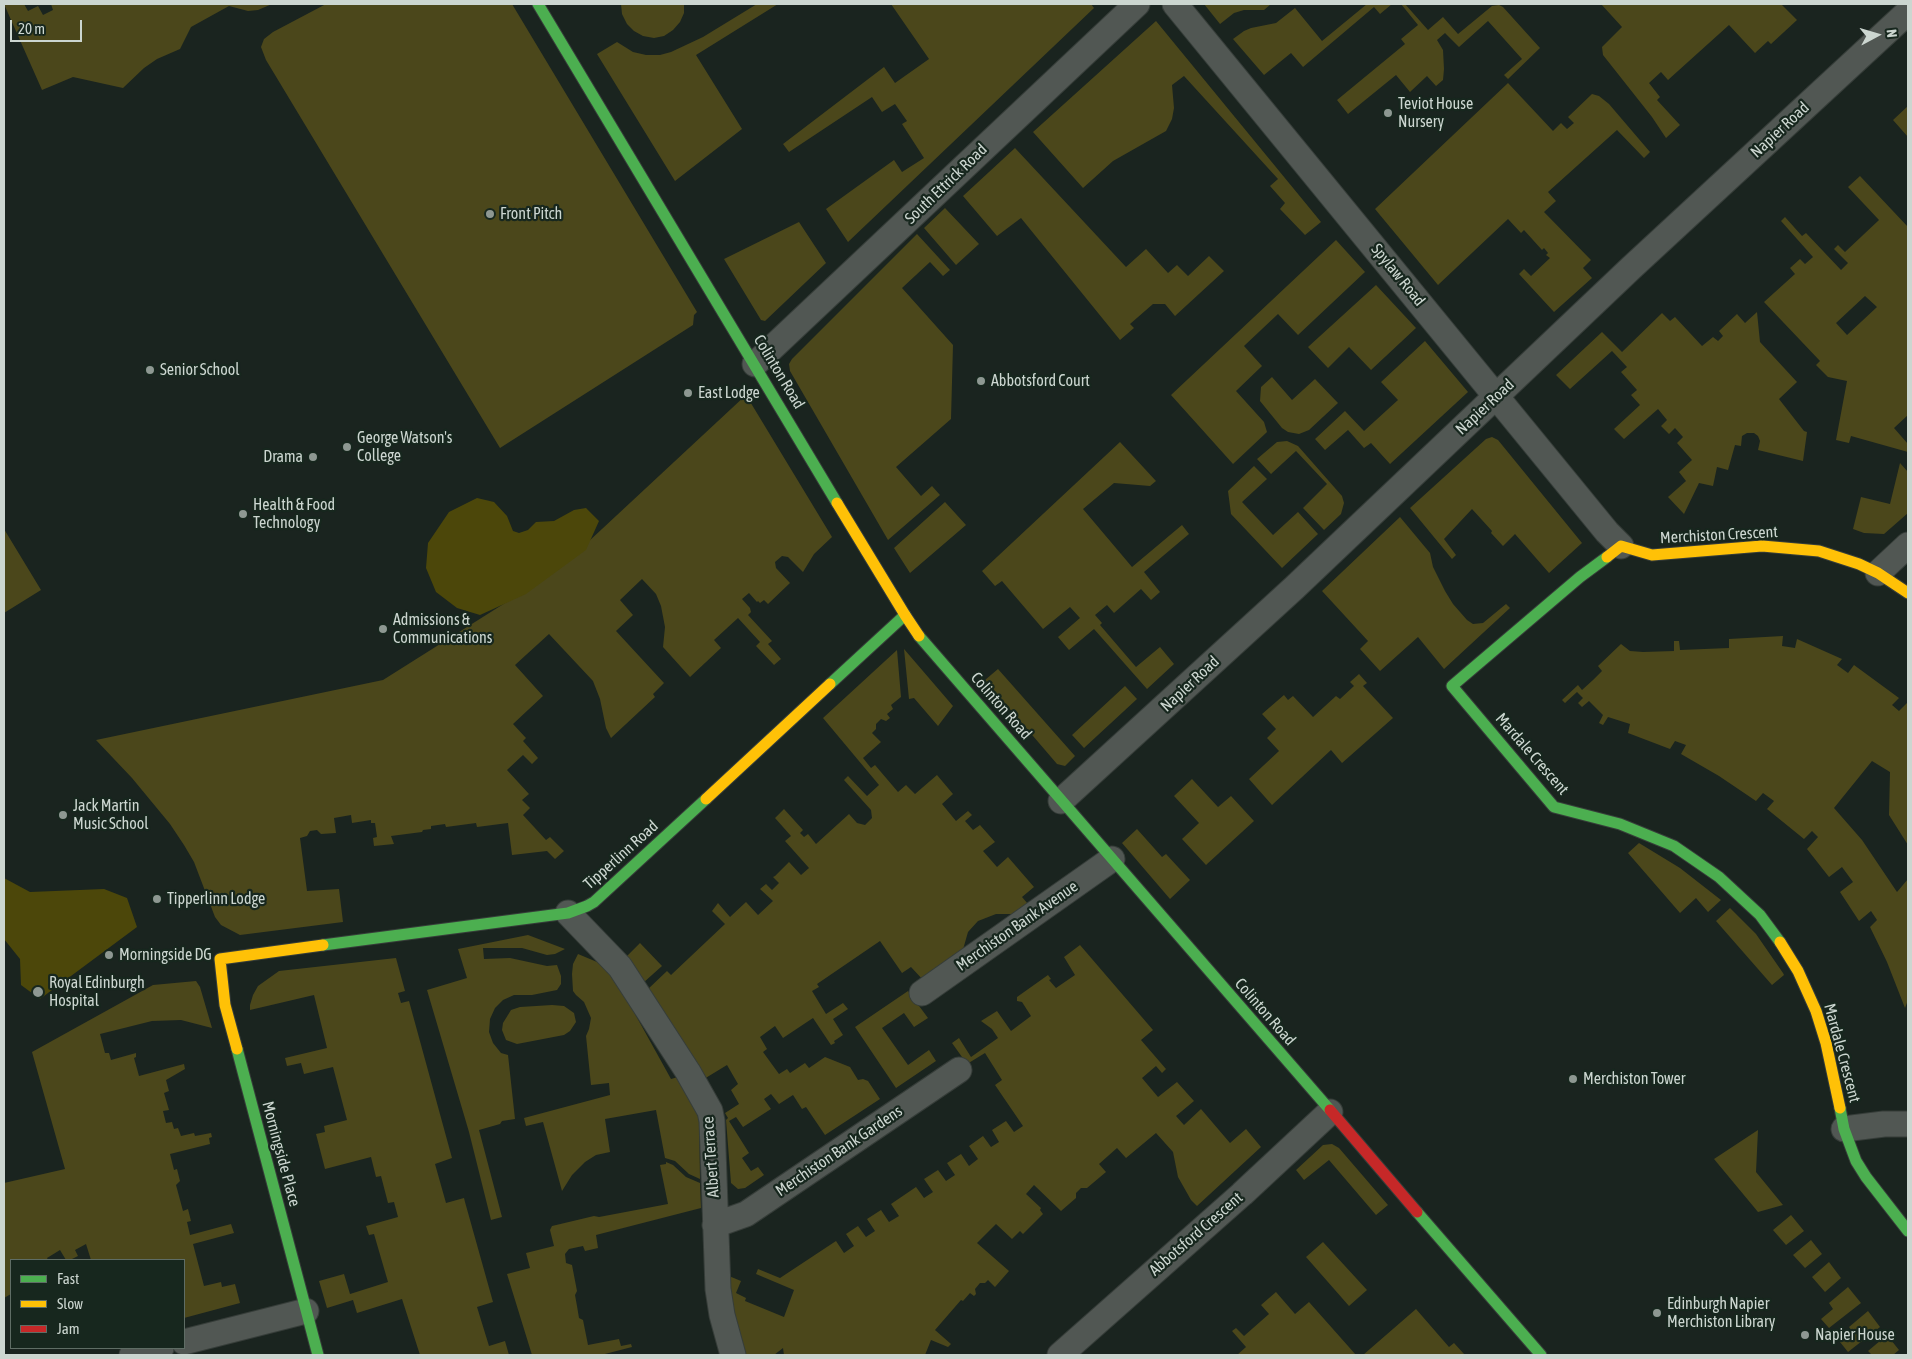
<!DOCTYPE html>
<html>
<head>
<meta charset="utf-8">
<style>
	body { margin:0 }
	#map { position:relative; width:1912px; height:1359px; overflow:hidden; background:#1a241f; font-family:"Asap Condensed",sans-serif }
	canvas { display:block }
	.frame { position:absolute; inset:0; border:5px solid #ccd6d0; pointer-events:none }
	.legend { position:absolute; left:10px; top:1259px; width:175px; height:90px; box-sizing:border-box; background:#17271e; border:1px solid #5f6d65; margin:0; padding:6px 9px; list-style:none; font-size:15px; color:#ccd6d0 }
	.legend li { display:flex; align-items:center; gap:10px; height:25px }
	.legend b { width:25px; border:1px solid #5f6d65 }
	.north { position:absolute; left:1852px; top:10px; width:50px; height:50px; -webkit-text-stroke:4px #17271e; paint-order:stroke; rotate:84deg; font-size:14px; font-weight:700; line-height:20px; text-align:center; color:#ccd6d0 }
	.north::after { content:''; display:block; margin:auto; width:18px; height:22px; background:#ccd6d0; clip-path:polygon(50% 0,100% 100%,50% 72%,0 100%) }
	.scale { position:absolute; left:10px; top:20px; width:72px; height:22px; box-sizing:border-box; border:2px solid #ccd6d0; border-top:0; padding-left:6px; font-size:15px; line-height:18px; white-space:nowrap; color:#ccd6d0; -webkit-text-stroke:4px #17271e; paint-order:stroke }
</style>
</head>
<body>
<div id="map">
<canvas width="1912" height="1359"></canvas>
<div class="frame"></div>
<ul class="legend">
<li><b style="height:6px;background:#4caf50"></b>Fast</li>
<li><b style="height:6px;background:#ffc107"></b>Slow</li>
<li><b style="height:6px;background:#c62828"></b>Jam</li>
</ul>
<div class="north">N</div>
<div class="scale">20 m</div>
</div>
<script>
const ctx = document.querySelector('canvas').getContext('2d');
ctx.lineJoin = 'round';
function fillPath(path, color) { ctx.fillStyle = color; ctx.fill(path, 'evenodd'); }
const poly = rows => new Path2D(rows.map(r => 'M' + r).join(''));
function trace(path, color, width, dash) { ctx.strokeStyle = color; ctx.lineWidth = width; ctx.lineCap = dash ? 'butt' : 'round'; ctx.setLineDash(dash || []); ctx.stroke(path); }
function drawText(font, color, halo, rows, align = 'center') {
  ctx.font = font + ' "Asap Condensed",sans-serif'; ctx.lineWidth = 4.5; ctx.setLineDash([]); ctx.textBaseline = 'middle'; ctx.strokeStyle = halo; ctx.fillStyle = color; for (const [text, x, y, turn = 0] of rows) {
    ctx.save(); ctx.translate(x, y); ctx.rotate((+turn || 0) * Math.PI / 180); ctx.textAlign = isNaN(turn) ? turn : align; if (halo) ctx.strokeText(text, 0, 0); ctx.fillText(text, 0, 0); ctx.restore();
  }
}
fillPath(poly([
	[4,4,24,4,28,11,38,6,43,15,53,10,51,4,272,4,258,10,248,11,229,6,191,27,180,49,157,59,144,68,123,88,73,77,42,90],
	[326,4,512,4,697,312,694,315,693,325,500,448,266,60,261,47,264,39,273,32],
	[621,4,684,4,684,13,680,22,673,30,664,36,654,38,643,36,634,31,627,24,622,14],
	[757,4,778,4,696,55,742,129,675,181,597,54,617,42,633,52,646,55,660,55,671,52,703,37],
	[891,4,1091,4,1094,8,848,242,826,209,894,160,902,172,924,158,902,124,907,121,895,104,882,112,872,97,789,152,783,144,884,67,895,83,929,59],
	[1204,4,1271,4,1264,10,1244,10,1234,13,1220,24],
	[1367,4,1392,4,1380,14,1374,7,1303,67,1291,53,1264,75,1233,39,1244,31,1251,28,1276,23,1295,8,1322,41],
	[1401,4,1405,4,1428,30,1443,17,1458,34,1492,6,1499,5,1503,7,1540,48,1508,79,1504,75,1522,59,1488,21,1459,47,1445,33,1437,40,1443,50,1444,69,1443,80,1436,86,1427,76,1410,92,1396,75,1348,114,1337,100,1405,44,1401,39,1418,25],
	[1601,4,1781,4,1797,20,1771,44,1768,41,1755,53,1729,25,1668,80,1661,72,1649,83,1660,97,1657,100,1680,125,1666,138,1652,117,1603,55,1602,47,1622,27],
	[1156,21,1321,222,1305,235,1280,209,1285,203,1270,186,1278,179,1184,76,1172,85,1174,108,1172,119,1166,131,1113,161,1083,188,1033,132],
	[1508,83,1553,131,1561,123,1567,129,1574,123,1568,117,1592,94,1599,96,1609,104,1650,152,1644,158,1617,130,1548,192,1556,201,1544,212,1591,260,1583,268,1592,278,1554,312,1519,274,1524,269,1531,276,1550,258,1546,255,1548,253,1544,248,1542,250,1524,230,1521,233,1508,219,1438,285,1375,209],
	[1908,106,1908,137,1893,120],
	[1015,148,1126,267,1146,249,1168,273,1177,265,1188,276,1209,256,1224,271,1175,316,1165,304,1153,304,1130,324,1134,328,1120,340,1021,218,997,236,963,196],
	[1860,176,1908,227,1908,415,1894,428,1908,444,1908,452,1851,436,1849,443,1836,440,1847,381,1828,377,1816,365,1820,361,1764,302,1795,274,1790,268,1800,259,1805,264,1813,257,1781,221,1785,217,1802,236,1806,233,1841,270,1848,263,1834,249,1838,245,1845,252,1879,220,1848,187],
	[1865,296,1877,307,1847,335,1836,323],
	[945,208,979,244,956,265,924,228],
	[799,222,826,263,765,321,761,320,724,259],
	[917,234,950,270,943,276,930,262,902,288,953,345,951,419,896,467,921,496,932,486,940,495,888,540,790,371,789,364,792,359],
	[1336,240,1365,272,1298,335,1278,314,1244,346,1262,366,1236,391,1264,422,1267,432,1233,464,1171,395],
	[1376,285,1416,328,1371,370,1349,347,1328,368,1308,347],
	[1757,312,1760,342,1797,382,1779,399,1804,431,1807,432,1803,461,1758,450,1760,441,1758,436,1754,433,1747,433,1742,436,1741,446,1735,445,1728,470,1717,467,1713,486,1699,483,1684,514,1668,497,1686,481,1679,472,1692,460,1677,443,1683,437,1675,428,1669,434,1661,426,1667,420,1658,409,1624,439,1614,429,1640,405,1631,395,1637,390,1621,372,1627,367,1612,351,1570,389,1556,375,1602,332,1622,352,1662,313,1670,321,1675,317,1702,346,1713,337,1718,341,1723,336,1719,331,1737,314,1745,323],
	[1425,341,1468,392,1390,464,1371,443,1364,448,1348,430,1325,450,1315,439,1345,411,1364,431,1398,400,1381,382],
	[1272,377,1292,400,1315,379,1338,403,1309,430,1299,434,1288,432,1282,428,1260,401,1261,387],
	[746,395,832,537,814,554,803,572,788,557,782,556,775,562,776,568,790,583,768,604,764,600,760,603,758,601,757,602,749,593,742,599,750,608,751,612,748,615,772,641,768,644,781,659,774,665,756,646,760,642,738,618,714,640,721,648,690,677,663,647,665,627,661,606,656,594,642,579,620,600,633,615,616,631,664,683,653,694,655,697,611,738,606,728,600,699,593,681,549,634,515,665,543,696,513,724,526,738,523,741,538,758,532,764,523,755,507,770,529,794,522,800,530,808,523,815,546,840,550,837,564,851,555,859,547,851,512,855,508,823,477,827,476,823,446,827,445,824,431,826,431,829,423,830,422,832,391,836,394,844,374,846,373,838,377,837,375,823,371,823,371,820,352,823,351,815,334,818,336,833,321,834,317,830,310,831,307,836,300,838,307,891,339,889,343,922,240,935,221,925,215,917,194,862,184,845,170,824,132,778,96,740,383,680,559,569],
	[1492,437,1498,440,1582,543,1549,573,1515,534,1503,546,1491,533,1492,531,1472,509,1444,539,1456,555,1452,559,1410,508,1486,439],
	[1287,441,1298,446,1342,496,1344,503,1341,514,1324,530,1303,508,1327,484,1296,451,1271,474,1257,459,1277,442],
	[1120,442,1156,481,1150,486,1114,483,1083,509,1132,567,1182,525,1189,534,1144,572,1160,592,1151,600,1141,589,1114,613,1107,605,1095,615,1102,623,1100,625,1136,667,1160,647,1174,664,1147,689,1094,629,1069,650,1058,637,1080,618,1070,607,1043,629,1002,581,995,586,982,571],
	[1900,463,1908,472,1908,513,1884,534,1864,533,1853,529,1861,497,1890,504],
	[1254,466,1267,479,1242,502,1273,535,1298,512,1318,534,1282,568,1231,514,1228,491],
	[945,502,966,525,910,573,894,548],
	[1400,517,1430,553,1433,567,1445,591,1453,604,1467,620,1473,624,1483,623,1506,604,1510,608,1444,669,1418,637,1380,671,1360,649,1368,641,1322,591],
	[4,529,41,590,4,613],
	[1783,636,1782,646,1795,648,1797,639,1842,659,1837,665,1848,673,1854,665,1899,698,1892,705,1899,711,1907,703,1908,704,1908,845,1889,815,1890,772,1872,761,1834,808,1862,840,1897,892,1908,879,1908,1000,1905,1008,1887,962,1870,927,1877,920,1871,911,1859,921,1840,892,1853,882,1842,867,1829,877,1807,849,1818,837,1812,831,1804,839,1767,809,1774,801,1763,793,1756,801,1719,776,1681,754,1686,745,1675,741,1670,749,1628,733,1630,724,1608,717,1603,725,1599,723,1603,715,1589,701,1582,707,1578,703,1583,698,1577,692,1565,703,1562,700,1578,685,1582,690,1593,680,1602,671,1598,666,1621,644,1630,651,1643,652,1674,651,1674,641,1679,641,1680,650,1729,648,1729,639],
	[904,649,953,706,938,726,914,698,909,699],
	[897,650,901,697,891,705,893,709,887,714,890,718,886,721,881,719,876,724,876,729,872,733,881,742,863,758,871,768,875,765,898,792,906,785,915,794,937,775,953,794,942,804,956,821,968,811,972,815,965,821,973,830,980,825,995,842,983,851,997,867,1008,857,1034,887,1022,897,1028,904,1013,914,996,914,978,921,968,932,962,953,924,981,911,967,902,973,880,941,817,984,819,987,812,991,826,1014,843,1003,848,1009,833,1019,843,1035,834,1041,835,1043,831,1045,813,1018,783,1038,775,1026,760,1037,767,1049,763,1052,779,1074,787,1069,790,1073,805,1063,809,1068,825,1057,850,1067,858,1080,863,1079,868,1081,880,1099,825,1135,806,1107,802,1109,793,1095,779,1104,771,1094,764,1099,771,1109,743,1127,736,1117,729,1121,749,1153,742,1158,751,1171,758,1167,764,1175,745,1188,738,1189,731,1183,726,1120,728,1118,725,1113,739,1104,731,1090,738,1084,727,1065,704,1079,647,990,667,971,671,975,725,924,712,911,718,903,730,917,746,902,758,915,773,901,760,889,766,884,772,890,779,883,773,877,775,876,789,862,801,875,809,868,785,841,791,836,775,818,784,809,803,830,800,833,804,837,808,834,816,844,849,814,857,823,865,825,872,818,871,810,844,780,848,776,867,796,879,785,823,718],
	[998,669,1075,756,1065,766,1057,764,985,680],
	[1359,674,1367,683,1363,686,1393,718,1342,763,1331,750,1272,805,1249,779,1279,751,1267,738,1276,729,1262,714,1284,695,1288,700,1293,696,1313,717,1336,696,1340,699,1354,686,1350,682],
	[1125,686,1137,699,1084,748,1072,735],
	[1192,779,1218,807,1231,796,1254,821,1206,865,1182,839,1199,823,1174,796],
	[1137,829,1162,857,1166,854,1190,880,1170,899,1122,843],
	[1639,843,1680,868,1721,900,1708,912,1696,898,1680,913,1628,853],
	[1730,908,1756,934,1783,973,1784,975,1772,985,1716,921],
	[528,935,565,949,555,954,547,955,522,948,483,948,484,959,510,958,547,966,557,965,561,976,561,984,557,990,532,995,514,995,503,1000,495,1008,490,1019,489,1032,493,1043,501,1053,508,1055,515,1119,502,1121,500,1124,479,1130,502,1217,491,1220,469,1132,427,990,467,978,458,949],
	[640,943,662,966,643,983,626,957],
	[1080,945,1153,1030,1141,1040,1166,1069,1162,1073,1156,1066,1142,1078,1158,1097,1177,1082,1194,1101,1176,1116,1184,1125,1201,1109,1230,1143,1246,1129,1261,1147,1197,1206,1191,1200,1178,1177,1173,1152,1156,1133,1126,1158,1117,1148,1099,1164,1106,1172,1087,1188,1081,1188,1076,1193,1076,1198,1061,1211,1034,1185,1026,1194,1041,1208,1040,1210,1043,1214,1023,1234,1020,1231,1012,1239,996,1224,977,1243,1009,1271,995,1287,988,1280,985,1283,980,1283,975,1289,976,1294,974,1296,970,1293,963,1301,961,1300,935,1330,951,1344,948,1347,931,1340,925,1355,784,1355,783,1348,774,1355,745,1355,734,1328,729,1276,741,1281,736,1293,746,1298,745,1301,784,1317,794,1290,756,1274,758,1269,780,1278,836,1241,844,1253,854,1246,846,1234,858,1226,866,1237,875,1231,867,1219,881,1210,889,1222,899,1216,891,1204,916,1187,924,1198,933,1192,924,1179,938,1170,946,1181,955,1175,947,1163,961,1154,969,1166,978,1159,969,1146,983,1136,991,1147,999,1142,992,1130,1006,1121,1014,1132,1023,1126,995,1085,1002,1080,985,1053,967,1064,952,1043,959,1038,971,1057,998,1038,992,1029,981,1021,997,1011,1011,1031,1031,1016,1022,1002,1017,1001,1017,997,1048,975,1051,979,1049,980,1056,988,1075,975,1064,957],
	[578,954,609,967,671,1079,678,1077,699,1114,700,1179,689,1174,675,1161,665,1158,656,1110,605,1119,610,1152,596,1155,585,1162,572,1175,562,1191,543,1122,526,1126,524,1118,610,1095,609,1083,591,1085,586,1036,589,1029,591,1018,584,1002,576,995,573,991,572,974,573,964],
	[396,958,405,991,398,993,401,1003,409,1001,452,1158,435,1164,446,1203,464,1198,465,1202,493,1302,477,1307,489,1346,505,1341,509,1355,420,1355,402,1299,357,1313,353,1300,327,1308,319,1281,344,1274,350,1294,388,1282,374,1234,369,1235,366,1226,398,1217,394,1202,388,1203,381,1176,376,1177,371,1157,325,1169,316,1134,325,1132,324,1126,347,1120,333,1067,304,1074,301,1063,287,1066,285,1058,327,1048,314,995,250,1010,250,1005,253,995,258,986,279,971],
	[196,981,200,987,212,1028,181,1020,152,1021,100,1034,105,1053,109,1053,111,1060,136,1053,136,1057,134,1058,139,1076,184,1064,185,1069,166,1080,169,1091,164,1093,169,1110,163,1111,166,1123,172,1122,174,1129,178,1128,181,1136,194,1133,195,1136,211,1133,212,1137,209,1138,210,1144,170,1154,174,1170,177,1169,180,1181,176,1185,183,1211,188,1209,191,1221,187,1222,190,1235,231,1224,234,1233,193,1244,204,1286,221,1282,222,1287,235,1284,240,1303,184,1318,184,1260,91,1260,86,1244,75,1250,78,1256,70,1260,66,1260,60,1250,47,1258,48,1260,11,1260,11,1294,4,1298,4,1183,65,1169,32,1052,153,985],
	[908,991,928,1018,914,1027,904,1013,882,1028,908,1065,929,1050,936,1061,896,1088,855,1027],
	[552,1005,564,1006,574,1013,576,1022,570,1031,564,1035,517,1044,506,1040,502,1030,503,1023,511,1010,520,1007],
	[1758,1130,1756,1172,1783,1205,1758,1212,1714,1159],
	[1332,1144,1339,1148,1388,1205,1376,1215,1329,1160,1304,1180,1296,1170,1323,1145],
	[666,1162,673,1165,686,1177,700,1183,701,1208,596,1235,598,1248,585,1251,583,1246,569,1249,565,1254,566,1263,572,1265,577,1291,575,1295,577,1306,579,1318,583,1320,588,1345,619,1339,621,1346,631,1344,632,1347,601,1355,532,1355,507,1274,530,1268,526,1253,554,1246,550,1230,552,1226,594,1216,599,1217,668,1204,660,1165,666,1164],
	[1791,1215,1804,1231,1786,1245,1773,1230],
	[1811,1240,1822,1254,1805,1268,1793,1255],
	[1323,1242,1367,1290,1349,1306,1306,1257],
	[1829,1262,1841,1278,1825,1292,1812,1277],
	[1848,1287,1861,1303,1829,1328,1821,1319,1833,1309,1829,1303],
	[1276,1292,1295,1314,1309,1302,1356,1355,1237,1355,1246,1347,1232,1331,1236,1328,1244,1336,1269,1314,1261,1305],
	[1416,1309,1449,1347,1454,1343,1465,1355,1363,1355],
	[1868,1311,1880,1327,1848,1352,1840,1342,1853,1332,1849,1327],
	[1887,1335,1899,1350,1893,1355,1872,1355,1868,1351]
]), '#4b471b');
fillPath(poly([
	[477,498,494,502,507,516,513,531,519,533,528,530,536,522,554,521,574,510,586,508,599,521,586,550,526,594,480,615,457,608,436,592,426,568,428,543,449,512],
	[4,878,30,892,104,889,127,898,137,927,40,999,21,985,20,959,4,939]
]), '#4c470a');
const street = poly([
	[1175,4,1607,532,1621,546],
	[755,364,1137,4],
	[1878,573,1908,545],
	[1061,801,1294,588,1631,268,1908,12],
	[568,913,620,967,688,1072,710,1111,712,1121,718,1289,722,1315,733,1355],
	[922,993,1112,859],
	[1844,1129,1884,1124,1908,1124],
	[715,1225,746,1214,959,1070],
	[184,1342,306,1311],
	[132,1355,161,1348],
	[1060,1355,1242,1194,1330,1112]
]);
const fast = poly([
	[538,4,837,503],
	[1607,557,1580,577,1452,686,1554,807,1620,824,1674,846,1719,877,1760,915,1780,942],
	[919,636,1330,1110],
	[830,684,905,615],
	[323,945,568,913,587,906,594,902,706,799],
	[237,1049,318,1355],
	[1840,1108,1844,1129,1856,1161,1866,1177,1908,1231],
	[1417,1212,1541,1355]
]);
const slow = poly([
	[837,503,905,615,919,636],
	[1607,557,1621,546,1652,555,1762,546,1819,551,1859,564,1878,573,1908,593],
	[706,799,830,684],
	[1780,942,1798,971,1816,1011,1826,1043,1840,1108],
	[237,1049,225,1005,220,959,323,945]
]);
const jam = poly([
	[1330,1110,1417,1212]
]);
trace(street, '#363d39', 27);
trace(fast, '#363d39', 13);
trace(slow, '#363d39', 13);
trace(jam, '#363d39', 13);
trace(street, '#515753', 25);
trace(fast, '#4caf50', 11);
trace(slow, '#ffc107', 11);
trace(jam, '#c62828', 11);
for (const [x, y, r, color] of [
	[1388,113,5,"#8e9892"],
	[490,214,5,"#8e9892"],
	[150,370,5,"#8e9892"],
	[981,381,5,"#8e9892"],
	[688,393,5,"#8e9892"],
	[347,447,5,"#8e9892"],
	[313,457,5,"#8e9892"],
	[243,514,5,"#8e9892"],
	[383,629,5,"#8e9892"],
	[63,815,5,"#8e9892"],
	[157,899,5,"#8e9892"],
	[109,955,5,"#8e9892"],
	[38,992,6,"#8e9892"],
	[1573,1079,5,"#8e9892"],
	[1657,1313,5,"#8e9892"],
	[1805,1335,5,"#8e9892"]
]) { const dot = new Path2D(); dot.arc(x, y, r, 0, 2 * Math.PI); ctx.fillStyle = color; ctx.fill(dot); trace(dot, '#17271e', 2); }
drawText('16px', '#ccd6d0', '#17271e', [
	["Teviot House",1398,104],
	["Nursery",1398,122],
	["Front Pitch",500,214],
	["Senior School",160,370],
	["Abbotsford Court",991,381],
	["East Lodge",698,393],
	["George Watson's",357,438],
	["College",357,456],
	["Drama",303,457,"right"],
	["Health & Food",253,505],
	["Technology",253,523],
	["Admissions &",393,620],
	["Communications",393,638],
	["Jack Martin",73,806],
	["Music School",73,824],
	["Tipperlinn Lodge",167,899],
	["Morningside DG",119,955],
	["Royal Edinburgh",49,983],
	["Hospital",49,1001],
	["Merchiston Tower",1583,1079],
	["Edinburgh Napier",1667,1304],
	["Merchiston Library",1667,1322],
	["Napier House",1815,1335]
], 'left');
drawText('16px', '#ccd6d0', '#17271e', [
	["Napier Road",1780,130,-43],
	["South Ettrick Road",946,184,-44],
	["Spylaw Road",1398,275,51],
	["Colinton Road",779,372,59],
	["Napier Road",1485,407,-43],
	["Merchiston Crescent",1719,535,-3],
	["Napier Road",1190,684,-43],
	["Colinton Road",1001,706,49],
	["Mardale Crescent",1532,754,49],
	["Tipperlinn Road",621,855,-42],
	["Merchiston Bank Avenue",1017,926,-35],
	["Colinton Road",1265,1012,49],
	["Mardale Crescent",1842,1053,75],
	["Merchiston Bank Gardens",839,1151,-34],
	["Morningside Place",281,1154,75],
	["Albert Terrace",711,1157,-94],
	["Abbotsford Crescent",1196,1234,-41]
]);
</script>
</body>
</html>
